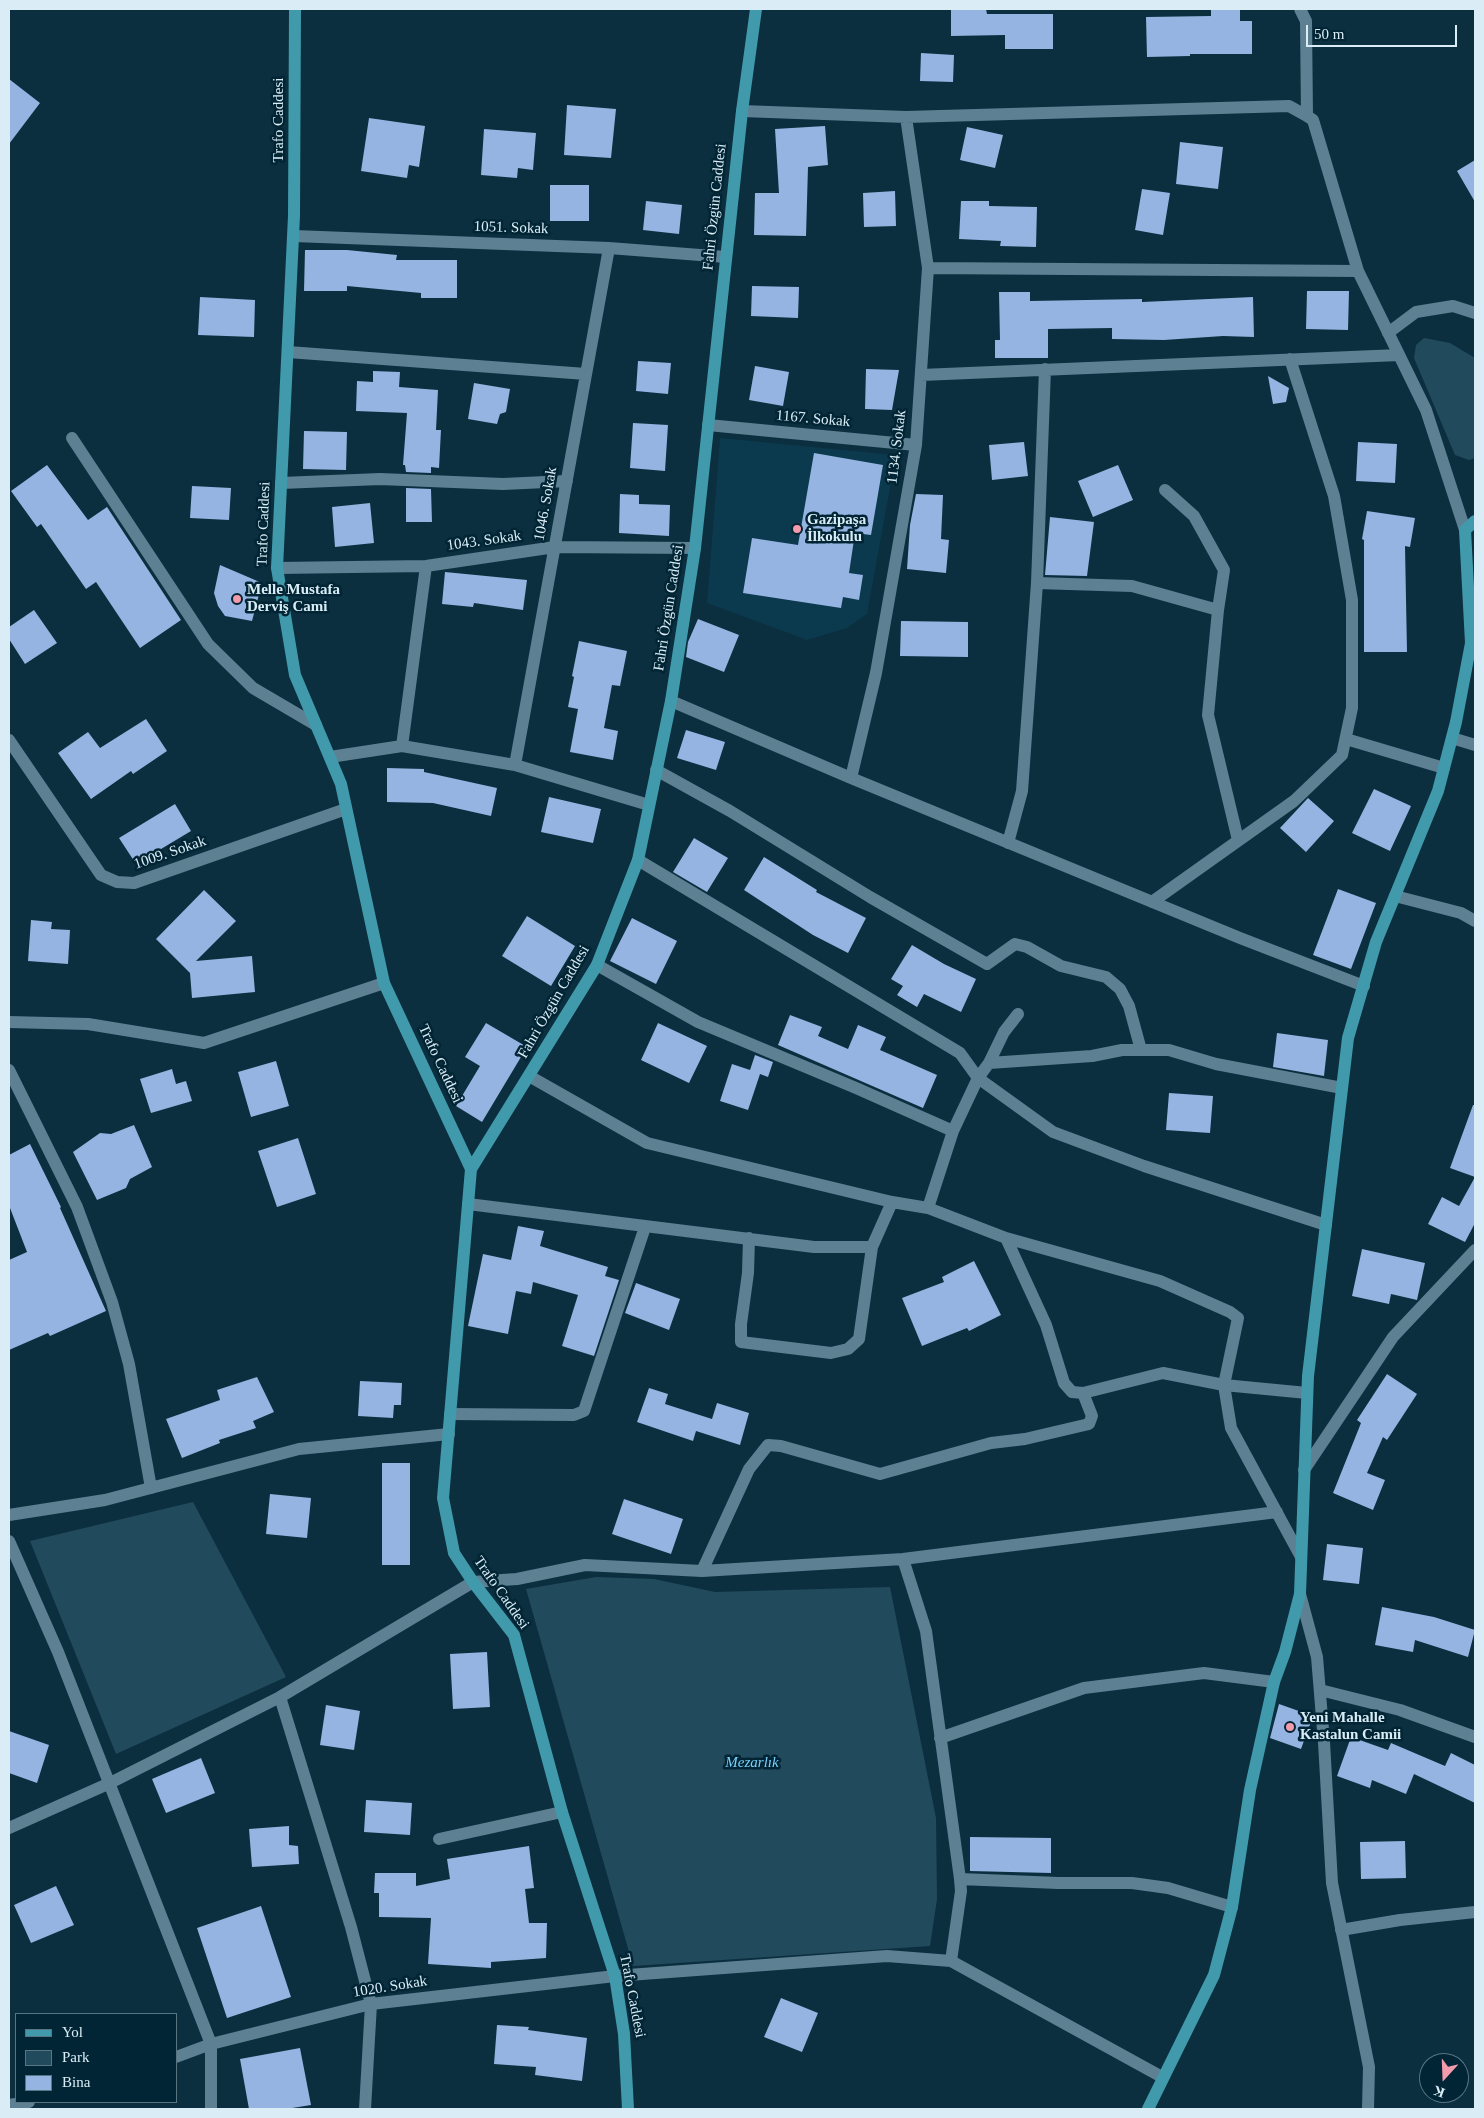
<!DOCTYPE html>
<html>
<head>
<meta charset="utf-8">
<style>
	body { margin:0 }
	#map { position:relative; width:1484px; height:2118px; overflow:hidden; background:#0b2f3e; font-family:Georgia,serif }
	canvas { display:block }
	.frame { position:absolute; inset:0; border:10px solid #daedf7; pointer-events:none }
	.legend { position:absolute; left:15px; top:2013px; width:162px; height:90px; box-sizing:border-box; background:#012534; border:1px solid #587582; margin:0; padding:6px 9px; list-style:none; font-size:15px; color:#daedf7 }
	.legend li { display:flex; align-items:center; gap:10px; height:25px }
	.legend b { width:25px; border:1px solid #587582 }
	.north { position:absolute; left:1419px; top:2053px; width:50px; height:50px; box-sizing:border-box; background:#012534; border:1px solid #587582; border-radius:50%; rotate:200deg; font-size:14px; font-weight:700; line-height:20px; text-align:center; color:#daedf7 }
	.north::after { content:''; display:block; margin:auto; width:18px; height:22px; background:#f39aac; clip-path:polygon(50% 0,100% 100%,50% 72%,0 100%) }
	.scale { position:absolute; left:1306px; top:25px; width:151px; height:22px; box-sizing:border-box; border:2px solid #daedf7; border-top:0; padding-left:6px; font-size:15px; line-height:18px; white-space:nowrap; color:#daedf7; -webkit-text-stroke:4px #012534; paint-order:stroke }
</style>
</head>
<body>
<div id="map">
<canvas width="1484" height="2118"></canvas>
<div class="frame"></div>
<ul class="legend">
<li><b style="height:6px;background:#419aac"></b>Yol</li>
<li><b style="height:14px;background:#224a5d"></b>Park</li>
<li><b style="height:14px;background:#95b4e2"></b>Bina</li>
</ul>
<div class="north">K</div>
<div class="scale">50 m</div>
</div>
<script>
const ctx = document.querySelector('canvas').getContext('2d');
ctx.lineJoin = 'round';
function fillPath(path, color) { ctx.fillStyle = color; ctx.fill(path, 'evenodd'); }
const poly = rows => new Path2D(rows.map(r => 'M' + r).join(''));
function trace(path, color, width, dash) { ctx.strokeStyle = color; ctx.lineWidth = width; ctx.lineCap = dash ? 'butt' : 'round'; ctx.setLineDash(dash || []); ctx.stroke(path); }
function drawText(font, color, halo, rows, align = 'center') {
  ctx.font = font + ' Georgia,serif'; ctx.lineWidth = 5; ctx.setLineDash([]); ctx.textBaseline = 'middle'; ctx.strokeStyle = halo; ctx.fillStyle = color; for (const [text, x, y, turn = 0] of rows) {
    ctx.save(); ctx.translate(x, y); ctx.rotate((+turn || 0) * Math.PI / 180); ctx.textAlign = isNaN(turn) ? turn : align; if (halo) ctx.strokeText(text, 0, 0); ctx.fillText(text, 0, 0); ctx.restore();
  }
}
fillPath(poly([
	[720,438,896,455,867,614,847,628,807,640,707,603]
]), '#0b394d');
fillPath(poly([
	[1424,338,1450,343,1475,358,1475,458,1469,460,1455,455,1414,358,1416,345],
	[193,1502,286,1677,116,1754,30,1541],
	[596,1577,654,1579,715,1592,890,1587,936,1818,937,1899,930,1946,633,1966,526,1589]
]), '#224a5d');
fillPath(poly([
	[951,9,986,9,987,14,1053,14,1053,49,1005,49,1005,35,951,36],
	[1211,9,1240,9,1240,21,1252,21,1252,54,1190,54,1190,56,1147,57,1146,17,1211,16],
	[921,53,954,55,953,82,920,81],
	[9,79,40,103,9,144],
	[567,105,616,109,611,158,564,155],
	[369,118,425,126,419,167,409,165,407,178,361,171],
	[825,126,828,165,808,167,806,236,754,235,755,193,779,193,775,129],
	[967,127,1003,135,995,168,960,160],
	[484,129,536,133,533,170,518,168,517,178,481,175],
	[1180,142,1223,147,1218,189,1176,184],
	[1475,160,1475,202,1457,171],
	[550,185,589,185,589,221,550,221],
	[1142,189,1170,193,1163,235,1135,230],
	[895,191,896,226,864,227,863,193],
	[646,201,682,205,679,234,643,230],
	[961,201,989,201,989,206,1037,207,1036,247,1000,246,1001,241,959,239],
	[305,250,347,250,397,255,396,260,457,260,457,298,421,298,421,293,347,286,347,291,304,291],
	[752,286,799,287,798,318,751,316],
	[1307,291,1349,291,1348,330,1306,329],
	[999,292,1030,292,1030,301,1142,299,1142,302,1253,297,1254,337,1223,336,1164,340,1112,339,1112,328,1048,329,1048,358,995,358,995,340,1000,340],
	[200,297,255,300,254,337,198,335],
	[638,361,671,363,668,394,636,391],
	[755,366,789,372,783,406,749,400],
	[866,369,899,370,892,410,865,409],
	[373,371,400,372,399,387,438,390,436,430,441,430,439,468,431,467,431,473,406,472,405,465,403,465,407,413,356,411,357,381,373,382],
	[1268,376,1289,388,1286,402,1273,404],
	[474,383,510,389,506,412,500,414,497,424,468,419],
	[633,423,668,425,665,471,630,468],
	[304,431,347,432,346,470,303,469],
	[1024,442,1028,476,992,480,989,445],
	[1358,442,1397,444,1395,483,1356,481],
	[814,453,883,465,871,535,855,533,849,573,863,575,859,600,843,597,841,608,743,593,752,538,798,545],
	[47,465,88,520,107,507,181,620,140,648,96,582,86,589,41,524,37,527,11,491],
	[1118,465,1133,500,1093,517,1078,481],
	[192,486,231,488,229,520,190,518],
	[406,488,431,489,432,522,406,522],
	[620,494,639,495,639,504,670,505,669,536,619,533],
	[916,494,943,495,941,539,949,540,946,573,907,569,910,525],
	[370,503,374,543,335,547,332,507],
	[1367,511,1415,518,1410,547,1405,546,1407,652,1364,652,1364,540,1362,539],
	[1050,517,1094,522,1087,576,1045,575],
	[220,565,262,583,252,621,225,616,218,606,214,593],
	[445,572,527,580,523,610,474,603,473,607,442,604],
	[34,610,57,643,25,664,9,639,9,627],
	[698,619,739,635,724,672,686,657,688,642],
	[901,621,968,622,968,657,900,656],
	[579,641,627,651,620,686,612,685,604,728,618,731,613,760,570,752,578,709,568,707,574,677,572,676],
	[146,719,167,751,133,774,131,771,91,799,58,753,88,732,100,748],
	[686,730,725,742,716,770,677,758],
	[387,768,424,769,424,772,497,788,491,816,433,803,387,802],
	[1374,789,1411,806,1390,851,1352,833],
	[549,797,601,809,593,843,541,832],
	[1308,798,1334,821,1306,852,1280,828],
	[175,804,191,831,136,864,119,838],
	[694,838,728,858,707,892,673,872],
	[764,857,817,890,816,892,866,918,848,953,813,935,744,890],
	[1338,889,1376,903,1351,969,1313,955],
	[204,890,236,921,196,961,252,956,255,992,192,998,190,973,156,939],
	[527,916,575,946,551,986,502,956],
	[632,918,677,941,656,984,610,961],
	[31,920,52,922,51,929,70,930,68,964,28,961],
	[912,945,944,964,976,979,961,1012,924,994,917,1007,897,995,903,986,891,979],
	[790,1015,822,1027,818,1036,848,1049,858,1025,886,1037,880,1050,937,1075,923,1108,778,1045],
	[486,1023,527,1047,482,1122,456,1106,480,1066,465,1057],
	[658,1023,707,1046,689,1083,641,1060],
	[1277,1033,1328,1040,1324,1076,1273,1067],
	[755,1055,773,1062,768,1077,760,1074,748,1110,720,1101,732,1064,750,1070],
	[276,1061,289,1106,251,1117,238,1072],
	[172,1069,176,1084,186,1081,192,1101,151,1113,140,1079],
	[1169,1093,1213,1096,1210,1133,1166,1130],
	[1473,1105,1475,1105,1475,1223,1465,1242,1428,1224,1442,1197,1459,1206,1475,1177,1450,1168],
	[134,1125,152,1167,130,1179,126,1188,97,1200,73,1152,100,1133,111,1134],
	[298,1138,316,1194,277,1207,258,1151],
	[30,1144,61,1207,60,1208,106,1311,50,1336,48,1333,9,1350,9,1260,27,1252,10,1208,9,1155],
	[518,1226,544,1231,540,1246,608,1267,605,1276,619,1280,594,1356,562,1346,578,1295,533,1282,531,1294,516,1291,508,1334,468,1326,483,1254,511,1260],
	[1362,1249,1425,1263,1417,1300,1391,1294,1389,1304,1352,1296],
	[974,1261,1001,1315,969,1331,967,1328,922,1346,902,1298,944,1282,942,1277],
	[636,1283,680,1299,669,1330,625,1313],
	[1387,1374,1417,1394,1387,1440,1383,1437,1367,1473,1385,1480,1373,1510,1333,1493,1361,1423,1357,1420],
	[257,1377,274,1412,253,1421,256,1428,219,1440,220,1443,182,1458,166,1419,220,1400,217,1390],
	[360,1381,402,1383,401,1405,394,1405,393,1418,358,1416],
	[649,1388,668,1394,665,1404,712,1419,717,1403,749,1413,740,1445,696,1431,693,1441,637,1422],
	[382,1463,410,1463,410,1565,382,1565],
	[270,1494,311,1498,307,1538,266,1534],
	[624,1499,683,1519,671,1554,612,1534],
	[1327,1544,1363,1548,1359,1584,1323,1580],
	[1382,1607,1434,1617,1475,1630,1468,1657,1415,1640,1413,1652,1375,1645],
	[487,1652,490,1707,453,1709,450,1654],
	[1279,1704,1313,1716,1301,1749,1270,1738],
	[326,1705,360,1711,354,1750,320,1745],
	[9,1731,49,1745,37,1783,9,1773],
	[1351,1737,1388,1750,1391,1743,1445,1766,1451,1753,1475,1765,1475,1803,1414,1774,1406,1794,1372,1780,1370,1788,1337,1776],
	[201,1758,215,1793,166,1813,152,1779],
	[366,1800,412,1803,410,1835,364,1832],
	[289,1826,289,1845,298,1846,299,1864,252,1867,249,1829],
	[970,1837,1051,1838,1051,1873,970,1871],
	[1405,1841,1406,1878,1361,1879,1360,1842],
	[529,1846,534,1888,525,1889,529,1923,547,1923,546,1958,491,1962,491,1968,428,1964,431,1918,379,1917,379,1893,374,1893,375,1873,416,1873,416,1886,450,1879,447,1859],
	[56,1886,74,1925,31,1943,14,1905],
	[261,1906,291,1997,227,2018,197,1928],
	[781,1998,818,2013,802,2052,764,2037],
	[497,2025,529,2027,528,2030,587,2038,582,2081,535,2075,536,2067,494,2064],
	[300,2048,311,2105,286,2109,249,2109,240,2059]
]), '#95b4e2');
trace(poly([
	[1300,9,1306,21,1307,116],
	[742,111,906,117,1289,106,1307,116,1313,120,1358,271,1426,410,1465,530],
	[294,236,609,248,726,257],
	[928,268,1358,271],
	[1388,333,1416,312,1453,306,1475,313],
	[288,352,586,374],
	[921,375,1399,355],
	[708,425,916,445],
	[72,438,208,644,253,688,316,725],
	[281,483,380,479,503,484,567,481],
	[1165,490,1194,516,1224,570,1218,610,1208,715,1238,840],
	[277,568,426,566,555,547,695,548],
	[1037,583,1132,586,1218,610],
	[671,701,851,778,1240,938,1364,986],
	[1452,738,1475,745],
	[1346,739,1444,768],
	[9,740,101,875,117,882,134,883,346,809],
	[402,746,426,566],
	[330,757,402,746,515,765,649,805],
	[515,765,609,248],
	[656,770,730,811,870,897,987,964,1015,944,1027,947,1061,966,1106,977,1120,989,1129,1006,1141,1050],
	[851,778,876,673,916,445,928,268,906,117],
	[1008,843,1022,791,1037,583,1045,369],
	[638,860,960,1053,978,1078,1053,1132,1144,1166,1326,1225],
	[1395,896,1461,913,1475,921],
	[1152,902,1294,801,1342,755,1352,708,1352,600,1334,496,1290,359],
	[597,965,698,1022,856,1088,953,1131],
	[9,1022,88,1024,204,1043,384,983],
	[989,1063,1092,1056,1122,1050,1169,1050,1216,1064,1342,1088],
	[9,1070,77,1207,112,1302,129,1364,151,1488],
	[529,1076,647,1143,892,1202,928,1208,1006,1238,1160,1281,1230,1312,1238,1318,1224,1385,1231,1428,1301,1557],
	[468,1204,814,1247,872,1247],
	[928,1208,953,1131,978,1078,989,1063,1004,1032,1018,1014],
	[749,1238,748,1273,741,1324,741,1342,831,1353,848,1349,859,1339,872,1247,892,1202],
	[1006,1238,1046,1325,1064,1383,1072,1392,1083,1393,1163,1373,1224,1385,1307,1393],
	[450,1414,574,1415,584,1411,645,1227],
	[1304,1470,1393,1337,1475,1250],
	[9,1515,105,1500,299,1449,449,1434],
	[9,1541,58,1652,211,2044,211,2109],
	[903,1559,926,1631,960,1879,961,1891,951,1961],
	[702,1571,749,1469,768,1445,781,1446,880,1474,991,1443,1025,1439,1089,1424,1092,1416,1083,1393],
	[1300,1594,1317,1657,1324,1742,1332,1883,1369,2067,1368,2109],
	[1320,1690,1400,1710,1475,1737],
	[280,1697,351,1927,371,2004,365,2109],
	[940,1738,1084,1688,1204,1673,1274,1682],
	[9,1828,110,1783,280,1697,473,1582,517,1579,585,1565,702,1571,903,1559,1277,1512],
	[439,1839,562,1812],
	[960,1879,1058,1883,1132,1883,1168,1888,1232,1907],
	[1341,1930,1400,1920,1475,1912],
	[176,2057,211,2044,371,2004,615,1976,887,1956,951,1961,1162,2077],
	[9,2105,29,2102]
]), '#5d8193', 12);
trace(poly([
	[295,9,294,216,277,568,295,675,341,784,384,983,471,1169,443,1498,454,1553,473,1582,514,1635,562,1812,615,1976,624,2034,628,2109],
	[471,1169,597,965,638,860,671,701,695,548,742,111,756,9],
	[1148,2109,1214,1975,1232,1907,1250,1790,1274,1682,1285,1652,1300,1594,1308,1376,1348,1038,1376,942,1438,791,1456,722,1471,643,1465,530,1475,521]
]), '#419aac', 12);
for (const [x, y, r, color] of [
	[797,529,5,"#f39aac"],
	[237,599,5,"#f39aac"],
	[1290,1727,5,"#f39aac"]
]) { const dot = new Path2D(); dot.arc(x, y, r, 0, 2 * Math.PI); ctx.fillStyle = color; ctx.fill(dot); trace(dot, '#012534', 2); }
drawText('15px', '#daedf7', '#012534', [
	["Trafo Caddesi",279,120,-90],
	["Fahri Özgün Caddesi",715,207,-84],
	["1051. Sokak",511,228,2],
	["1167. Sokak",813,419,5],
	["1134. Sokak",897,447,-83],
	["1046. Sokak",546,504,-80],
	["Trafo Caddesi",264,524,-88],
	["1043. Sokak",484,541,-8],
	["Fahri Özgün Caddesi",669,608,-81],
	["1009. Sokak",170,853,-19],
	["Fahri Özgün Caddesi",554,1002,-60],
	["Trafo Caddesi",440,1064,65],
	["Trafo Caddesi",501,1593,55],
	["1020. Sokak",390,1987,-9],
	["Trafo Caddesi",632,1996,79]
]);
drawText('bold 15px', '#daedf7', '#012534', [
	["Gazipaşa",807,520],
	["İlkokulu",807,537],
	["Melle Mustafa",247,590],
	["Derviş Cami",247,607],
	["Yeni Mahalle",1300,1718],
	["Kastalun Camii",1300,1735]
], 'left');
drawText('italic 15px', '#79d1fc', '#012534', [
	["Mezarlık",752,1763]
]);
</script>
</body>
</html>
